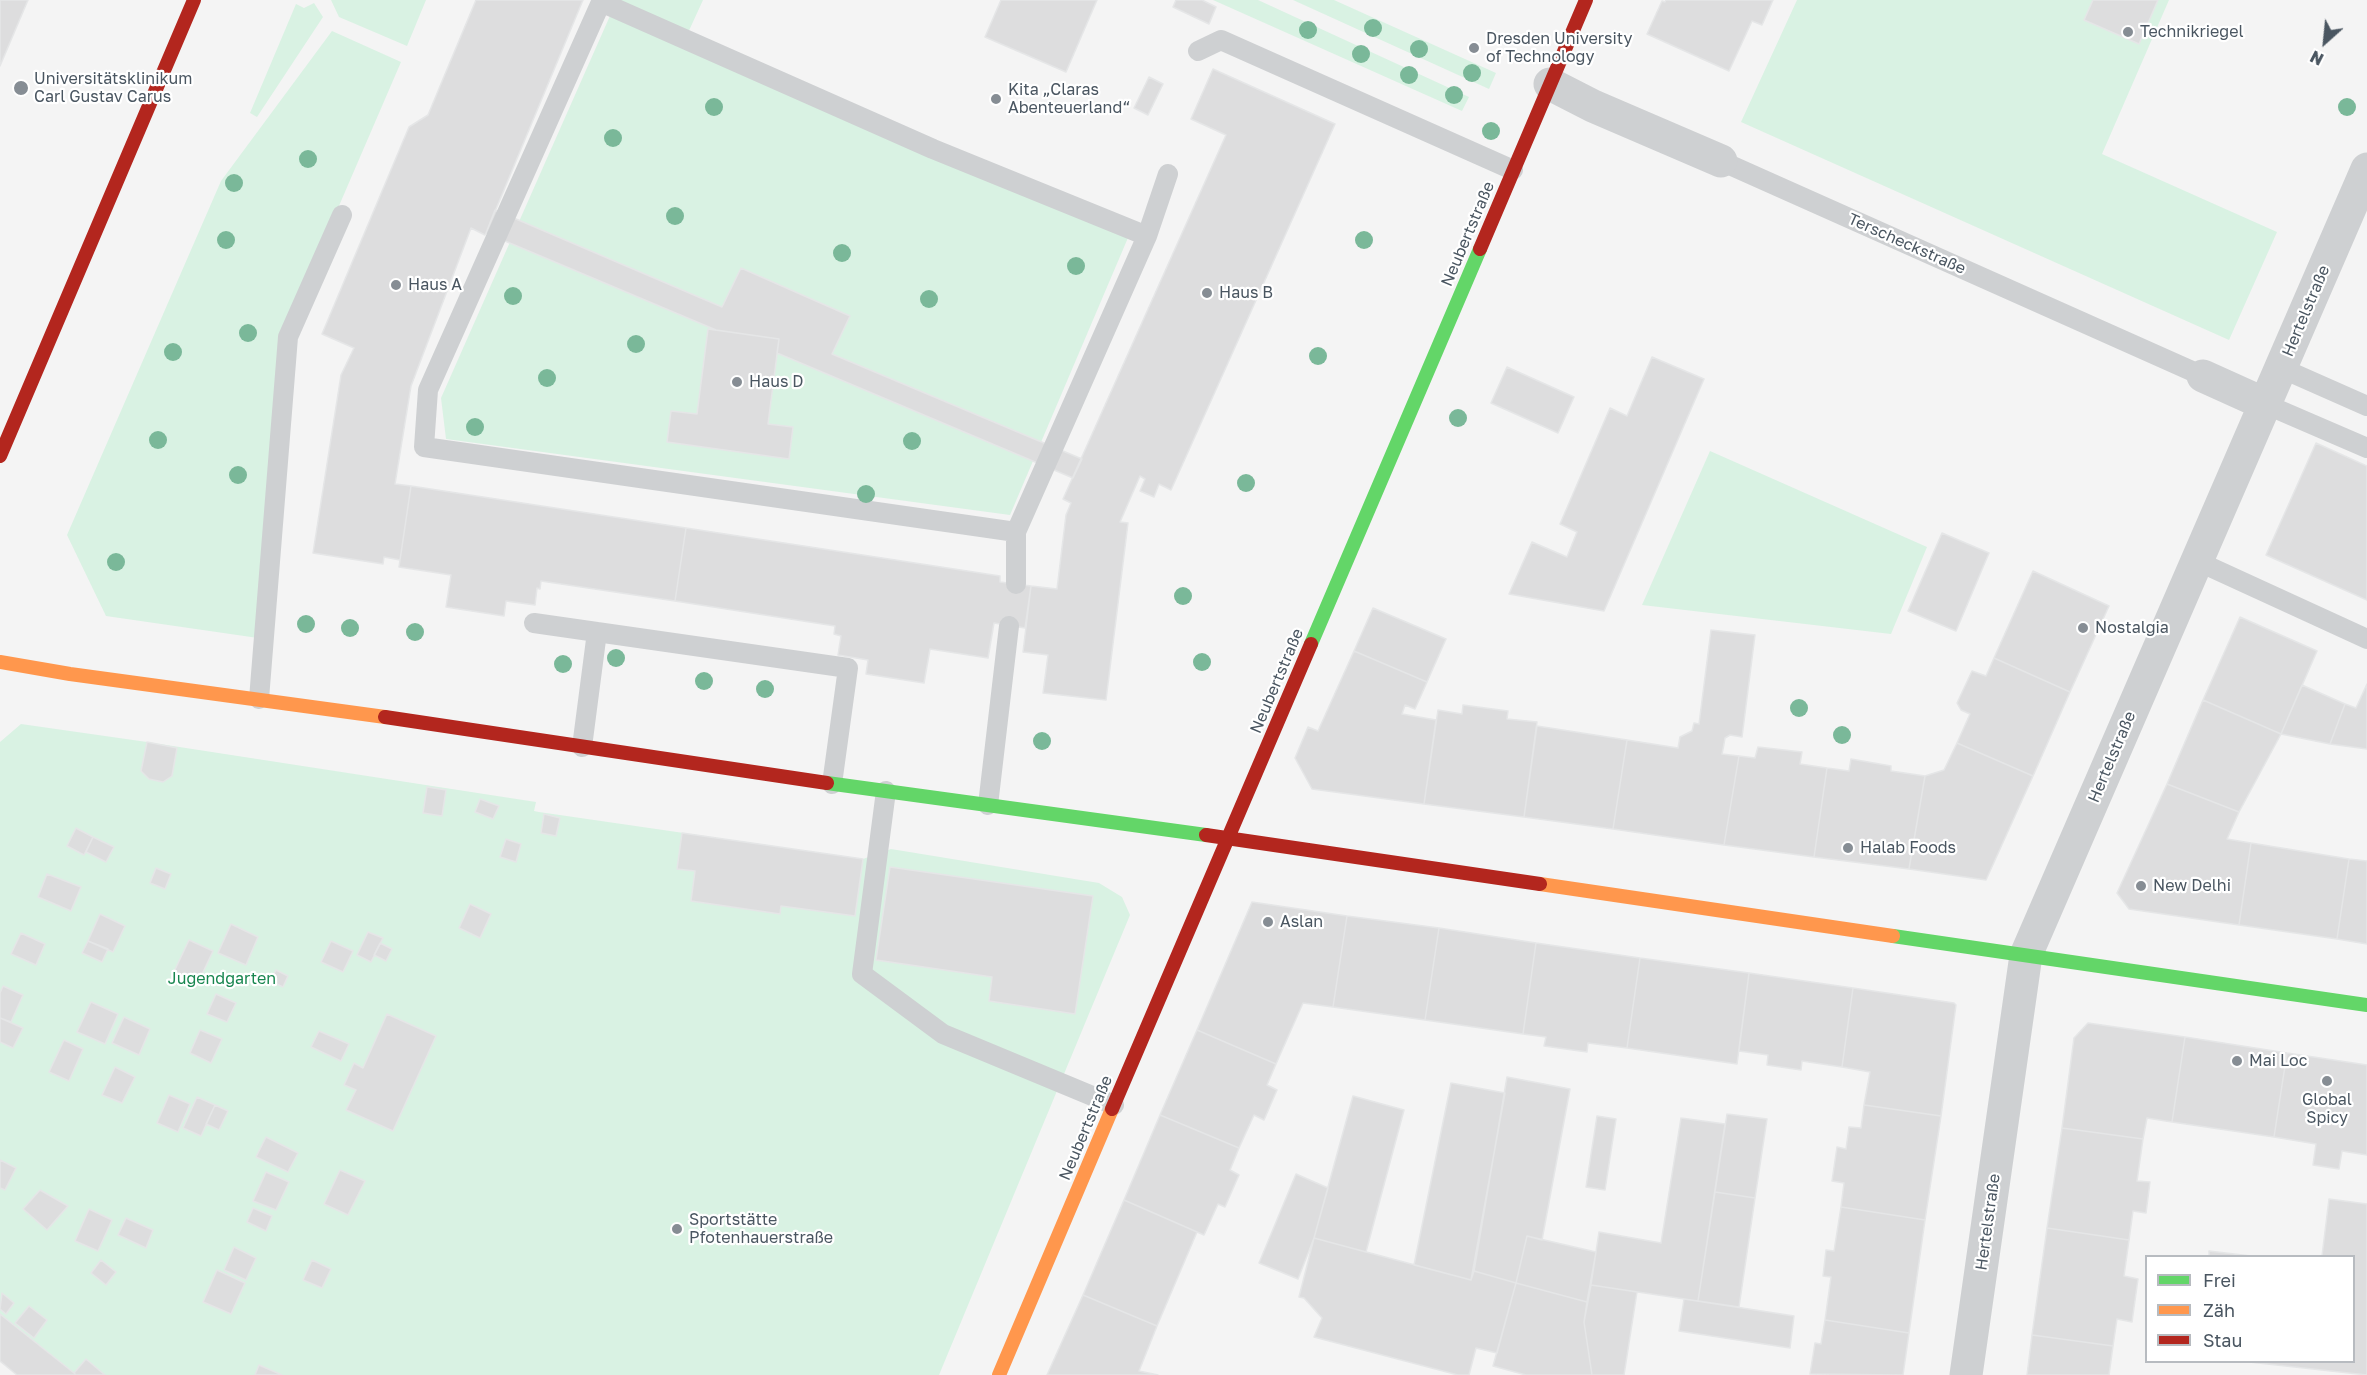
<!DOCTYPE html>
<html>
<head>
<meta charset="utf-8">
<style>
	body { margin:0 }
	#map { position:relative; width:2367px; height:1375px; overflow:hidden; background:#f4f4f4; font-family:"Golos Text",sans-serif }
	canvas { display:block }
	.legend { position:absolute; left:2145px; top:1255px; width:210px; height:108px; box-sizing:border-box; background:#fff; border:2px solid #b7bbc0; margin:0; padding:8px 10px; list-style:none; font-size:18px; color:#4a5661 }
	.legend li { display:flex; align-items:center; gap:12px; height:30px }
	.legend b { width:30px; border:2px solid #b7bbc0 }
	.north { position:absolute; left:2295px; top:12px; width:60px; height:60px; -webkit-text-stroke:4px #fff; paint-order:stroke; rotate:207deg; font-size:16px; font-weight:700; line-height:24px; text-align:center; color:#4a5661 }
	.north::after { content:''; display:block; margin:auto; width:21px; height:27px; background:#4a5661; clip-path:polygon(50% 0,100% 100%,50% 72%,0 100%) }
</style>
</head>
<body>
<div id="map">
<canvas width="2367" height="1375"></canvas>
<ul class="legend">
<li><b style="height:8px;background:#63d668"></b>Frei</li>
<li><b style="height:8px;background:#ff974d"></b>Zäh</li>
<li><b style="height:8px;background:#b3261e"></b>Stau</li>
</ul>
<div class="north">N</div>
</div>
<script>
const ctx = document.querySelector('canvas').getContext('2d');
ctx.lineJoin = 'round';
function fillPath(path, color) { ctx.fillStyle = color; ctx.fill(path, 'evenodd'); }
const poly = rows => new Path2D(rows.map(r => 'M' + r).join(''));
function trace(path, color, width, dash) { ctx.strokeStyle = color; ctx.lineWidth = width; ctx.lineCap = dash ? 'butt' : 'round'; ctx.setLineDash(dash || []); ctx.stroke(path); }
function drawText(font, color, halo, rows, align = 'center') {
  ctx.font = font + ' "Golos Text",sans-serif'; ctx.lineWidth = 4.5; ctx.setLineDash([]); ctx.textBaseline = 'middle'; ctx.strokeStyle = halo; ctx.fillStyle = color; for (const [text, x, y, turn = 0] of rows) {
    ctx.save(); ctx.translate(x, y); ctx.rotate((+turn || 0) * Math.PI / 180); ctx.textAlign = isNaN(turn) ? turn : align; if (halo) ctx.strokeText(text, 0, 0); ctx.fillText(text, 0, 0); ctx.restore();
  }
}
fillPath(poly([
	[331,0,426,0,407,46,339,17],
	[617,0,703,0,687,35,1133,226,1010,515,446,439,441,398],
	[1213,0,1258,0,1469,97,1462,111],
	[1293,0,1334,0,1496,73,1489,89],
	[1797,0,2169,0,2102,154,2277,232,2229,340,1741,122],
	[314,3,323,17,257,117,250,113,296,4,304,8],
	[332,31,401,62,279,345,258,638,106,616,67,535,221,181],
	[1710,451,1927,547,1891,634,1642,605],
	[21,724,147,742,536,802,534,811,539,812,863,859,891,849,1099,883,1122,897,1130,915,939,1375,75,1375,0,1314,0,742]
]), '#d9f2e3');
const building = poly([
	[0,0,28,0,0,66,0,0],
	[476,0,583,0,486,233,485,235,471,228,411,386,395,484,411,486,400,560,384,557,383,564,313,553,341,375,354,348,322,334,409,127,428,115,476,0],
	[1001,0,1097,0,1066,72,985,37,1001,0],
	[1176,0,1202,0,1216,7,1209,24,1173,7,1176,0],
	[1666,0,1773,0,1762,25,1752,21,1729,71,1647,34,1662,1,1665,2,1666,0],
	[2093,0,2158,0,2139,44,2084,20,2093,0],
	[1213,69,1335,124,1171,490,1159,484,1154,497,1140,491,1145,479,1140,476,1120,522,1128,523,1106,700,1043,693,1048,655,1023,652,1031,586,1057,589,1066,515,1071,503,1063,499,1226,135,1191,119,1213,69],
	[1149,77,1163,84,1148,115,1134,108,1149,77],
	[495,210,722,307,741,268,850,316,832,354,1082,459,1073,478,777,353,779,339,716,330,486,233,495,210],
	[708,329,779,339,768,424,793,427,789,459,667,442,671,411,697,414,708,329],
	[1652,357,1704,379,1604,611,1509,594,1532,542,1567,557,1577,532,1560,524,1610,408,1627,416,1652,357],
	[1507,367,1574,397,1558,433,1491,403,1507,367],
	[2316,443,2367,466,2367,600,2266,555,2316,443],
	[411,486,686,528,675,601,541,581,540,589,537,588,535,605,506,601,504,616,446,607,451,575,399,567,411,486],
	[686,528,1000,576,1000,582,1031,586,1025,628,994,623,988,658,930,649,924,683,866,674,868,660,838,655,841,636,834,634,835,626,675,601,686,528],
	[1942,533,1989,553,1956,631,1908,611,1942,533],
	[2033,571,2109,606,2070,692,1994,658,2033,571],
	[1373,608,1446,639,1427,682,1354,651,1373,608],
	[2240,617,2317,651,2281,734,2203,700,2240,617],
	[1711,630,1755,635,1742,737,1730,735,1725,738,1724,744,1722,754,1739,756,1724,845,1613,829,1627,740,1678,748,1680,737,1692,731,1694,723,1699,724,1711,630],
	[1354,651,1427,682,1415,709,1405,705,1402,714,1436,720,1424,804,1312,789,1295,758,1308,727,1318,731,1354,651],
	[1994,658,2070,692,2033,776,1957,743,1970,714,1961,710,1957,703,1972,671,1986,676,1994,658],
	[2367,684,2367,749,2330,744,2345,704,2356,708,2367,684],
	[2302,685,2345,704,2330,744,2281,734,2302,685],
	[2203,700,2281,734,2239,812,2167,784,2203,700],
	[1463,705,1508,711,1507,719,1537,722,1524,817,1424,804,1438,710,1462,714,1463,705],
	[1537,726,1627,740,1613,829,1524,817,1537,726],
	[147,742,177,748,172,776,163,782,149,779,141,771,147,742],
	[1957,743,2033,776,1986,880,1909,869,1925,776,1944,770,1957,743],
	[1758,747,1802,752,1800,764,1827,768,1814,857,1724,845,1739,756,1755,758,1758,747],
	[1851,759,1891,766,1891,771,1925,776,1909,869,1814,857,1827,768,1849,771,1851,759],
	[2167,784,2239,812,2227,839,2251,843,2239,925,2129,909,2117,893,2167,784],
	[427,787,446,790,442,816,423,813,427,787],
	[480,799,499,806,493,819,475,812,480,799],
	[544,814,560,818,556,836,541,833,544,814],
	[76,828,93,837,84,855,67,846,76,828],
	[682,833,863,859,855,916,781,906,780,914,691,901,695,871,677,869,682,833],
	[93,837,114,847,106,862,86,852,93,837],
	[506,839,521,844,516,862,500,857,506,839],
	[2251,843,2349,859,2337,939,2239,925,2251,843],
	[2349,859,2367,861,2367,944,2337,939,2349,859],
	[890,867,1093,896,1075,1014,989,1001,992,977,876,960,890,867],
	[156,868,171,874,165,889,150,883,156,868],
	[47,874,81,887,71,911,38,897,47,874],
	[1252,902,1347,916,1333,1007,1303,1003,1276,1064,1197,1030,1252,902],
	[470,904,491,914,480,938,459,928,470,904],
	[100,914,125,926,113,952,88,941,100,914],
	[1347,916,1439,928,1425,1020,1333,1007,1347,916],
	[231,924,258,937,246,965,218,953,231,924],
	[1439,928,1536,943,1523,1034,1425,1020,1439,928],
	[368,932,383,938,371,962,357,955,368,932],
	[21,933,45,944,36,965,11,954,21,933],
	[189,940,213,951,196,987,172,976,189,940],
	[88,941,108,949,102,962,82,953,88,941],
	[331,941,353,951,343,972,321,962,331,941],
	[380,943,392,949,386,961,374,955,380,943],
	[1536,943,1640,958,1627,1048,1588,1043,1587,1052,1544,1046,1546,1037,1523,1034,1536,943],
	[1640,958,1749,973,1737,1064,1627,1048,1640,958],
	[276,970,288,976,283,987,270,981,276,970],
	[1749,973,1853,988,1842,1067,1802,1061,1801,1070,1767,1065,1768,1055,1739,1051,1749,973],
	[3,986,23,995,11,1022,0,1018,0,993,3,986],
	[1853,988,1954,1003,1956,1005,1941,1116,1864,1105,1870,1072,1842,1067,1853,988],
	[216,994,236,1003,227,1022,207,1014,216,994],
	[91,1002,118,1014,105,1044,77,1032,91,1002],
	[387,1014,436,1036,393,1131,346,1110,356,1090,344,1085,354,1063,363,1068,387,1014],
	[124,1017,150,1029,139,1055,112,1043,124,1017],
	[0,1018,23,1028,13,1048,0,1042,0,1018],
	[2088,1023,2185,1037,2172,1122,2147,1118,2143,1139,2062,1128,2074,1038,2088,1023],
	[200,1030,222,1039,211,1063,190,1053,200,1030],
	[1197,1030,1276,1064,1267,1085,1277,1090,1264,1120,1254,1115,1239,1148,1160,1115,1197,1030],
	[319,1031,349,1044,341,1061,311,1047,319,1031],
	[2185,1037,2287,1053,2274,1137,2172,1122,2185,1037],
	[64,1040,83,1049,69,1081,49,1072,64,1040],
	[2287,1053,2367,1065,2367,1155,2342,1151,2339,1169,2313,1165,2316,1144,2274,1137,2287,1053],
	[115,1067,135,1077,122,1103,102,1095,115,1067],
	[1507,1077,1570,1089,1542,1240,1527,1236,1516,1283,1474,1271,1507,1077],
	[1451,1083,1505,1093,1471,1280,1414,1265,1451,1083],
	[169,1095,190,1104,178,1132,157,1123,169,1095],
	[1353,1096,1404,1110,1366,1252,1314,1238,1353,1096],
	[197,1097,215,1105,201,1136,183,1128,197,1097],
	[215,1105,228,1111,219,1130,206,1124,215,1105],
	[1864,1105,1941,1116,1925,1220,1841,1207,1844,1183,1832,1181,1837,1147,1846,1149,1849,1127,1861,1128,1864,1105],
	[1727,1114,1767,1119,1755,1198,1715,1192,1727,1114],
	[1160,1115,1239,1148,1230,1170,1239,1175,1225,1207,1218,1204,1204,1235,1124,1200,1160,1115],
	[1597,1116,1616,1119,1605,1190,1586,1187,1597,1116],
	[1681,1118,1725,1124,1698,1301,1591,1285,1599,1232,1661,1243,1681,1118],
	[2062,1128,2143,1139,2137,1181,2150,1182,2146,1213,2133,1211,2129,1240,2047,1228,2062,1128],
	[266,1137,298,1153,288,1172,256,1157,266,1137],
	[0,1160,16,1168,5,1190,0,1188,0,1160],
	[340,1170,365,1181,348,1215,324,1204,340,1170],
	[266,1172,289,1182,276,1210,253,1201,266,1172],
	[1296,1174,1328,1188,1314,1238,1298,1279,1259,1263,1296,1174],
	[40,1190,68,1206,47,1230,23,1209,40,1190],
	[1715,1192,1755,1198,1739,1307,1698,1301,1715,1192],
	[2329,1199,2367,1204,2367,1375,2249,1362,2354,1362,2354,1256,2322,1256,2329,1199],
	[1124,1200,1197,1232,1157,1326,1083,1295,1124,1200],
	[1841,1207,1925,1220,1909,1333,1825,1320,1831,1277,1823,1276,1826,1250,1834,1251,1841,1207],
	[253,1208,272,1216,266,1231,247,1222,253,1208],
	[89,1209,112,1220,98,1251,75,1241,89,1209],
	[126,1218,153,1230,146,1248,118,1235,126,1218],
	[2047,1228,2129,1240,2124,1276,2138,1279,2132,1322,2117,1319,2113,1346,2032,1335,2047,1228],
	[1527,1236,1596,1252,1587,1302,1516,1283,1527,1236],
	[1314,1238,1471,1280,1474,1271,1516,1283,1497,1353,1476,1348,1469,1375,1458,1375,1314,1337,1322,1318,1304,1298,1299,1297,1314,1238],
	[234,1247,256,1258,246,1280,224,1270,234,1247],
	[2209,1251,2251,1256,2209,1256,2209,1251],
	[101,1260,116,1272,106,1285,91,1273,101,1260],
	[312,1260,331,1269,322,1288,303,1280,312,1260],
	[217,1270,245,1283,231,1314,203,1302,217,1270],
	[1516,1283,1587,1302,1584,1322,1592,1375,1526,1375,1493,1366,1516,1283],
	[1591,1285,1637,1292,1624,1375,1592,1375,1584,1322,1591,1285],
	[2,1293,14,1303,6,1314,0,1309,2,1293],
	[1083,1295,1157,1326,1139,1371,1158,1375,1047,1375,1083,1295],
	[1684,1299,1794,1316,1790,1348,1679,1331,1684,1299],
	[29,1306,47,1320,34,1338,15,1323,29,1306],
	[0,1314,74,1373,76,1375,17,1375,0,1361,0,1314],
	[1825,1320,1909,1333,1903,1375,1810,1374,1815,1343,1821,1344,1825,1320],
	[2032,1335,2113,1346,2109,1375,2027,1375,2032,1335],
	[86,1359,105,1375,76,1375,74,1373,86,1359],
	[259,1365,282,1375,255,1375,259,1365]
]);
fillPath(building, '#ddddde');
trace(building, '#e5e6e7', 1.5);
trace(poly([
	[602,0,428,390,424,447,1016,532,1147,236,1168,174],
	[601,2,933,149,1147,236],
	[1198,51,1221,40,1513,170],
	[1721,161,2203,376],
	[2281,368,2367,406],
	[2265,404,2367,448],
	[2197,561,2367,639],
	[1016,584,1016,532],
	[534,623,848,668,832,784],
	[259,699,288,337,342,215],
	[582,747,597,632],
	[886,791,862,974,943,1034,1114,1105],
	[988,805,1009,626]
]), '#ced0d2', 20);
trace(poly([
	[1550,84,1593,106,1721,161],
	[2203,376,2265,404],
	[1966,1375,2026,955,2367,169]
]), '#ced0d2', 33);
trace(poly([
	[1311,644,1480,249],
	[827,783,1206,835],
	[1893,936,2367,1005]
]), '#63d668', 14);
trace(poly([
	[0,662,70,674,385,717],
	[1540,884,1893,936],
	[999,1375,1112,1109]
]), '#ff974d', 14);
trace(poly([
	[1480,249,1586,0],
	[0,456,194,0],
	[385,717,827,783],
	[1206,835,1540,884],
	[1112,1109,1311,644]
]), '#b3261e', 14);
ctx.fillStyle = '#7ab899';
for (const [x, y] of [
	[1373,28],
	[1308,30],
	[1419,49],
	[1361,54],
	[1472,73],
	[1409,75],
	[1454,95],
	[714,107],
	[2347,107],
	[1491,131],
	[613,138],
	[308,159],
	[234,183],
	[675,216],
	[226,240],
	[1364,240],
	[842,253],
	[1076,266],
	[513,296],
	[929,299],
	[248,333],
	[636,344],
	[173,352],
	[1318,356],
	[547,378],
	[1458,418],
	[475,427],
	[158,440],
	[912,441],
	[238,475],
	[1246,483],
	[866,494],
	[116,562],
	[1183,596],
	[306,624],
	[350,628],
	[415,632],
	[616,658],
	[1202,662],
	[563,664],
	[704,681],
	[765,689],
	[1799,708],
	[1842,735],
	[1042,741]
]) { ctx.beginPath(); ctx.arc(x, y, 9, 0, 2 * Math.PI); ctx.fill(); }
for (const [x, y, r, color] of [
	[2128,32,6,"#868d94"],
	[1474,48,6,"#868d94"],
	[21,88,8,"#868d94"],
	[996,99,6,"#868d94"],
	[396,285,6,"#868d94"],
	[1207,293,6,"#868d94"],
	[737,382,6,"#868d94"],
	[2083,628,6,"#868d94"],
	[1848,848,6,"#868d94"],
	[2141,886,6,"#868d94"],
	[1268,922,6,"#868d94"],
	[2237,1061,6,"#868d94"],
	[2327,1081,6,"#868d94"],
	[677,1229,6,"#868d94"]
]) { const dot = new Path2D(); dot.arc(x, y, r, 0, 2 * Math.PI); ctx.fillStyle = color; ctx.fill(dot); trace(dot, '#fff', 2); }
drawText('16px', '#4a5661', '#fff', [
	["Technikriegel",2140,32],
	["Dresden University",1486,39],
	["of Technology",1486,57],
	["Universitätsklinikum",34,79],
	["Carl Gustav Carus",34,97],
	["Kita „Claras",1008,90],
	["Abenteuerland“",1008,108],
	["Haus A",408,285],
	["Haus B",1219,293],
	["Haus D",749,382],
	["Nostalgia",2095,628],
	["Halab Foods",1860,848],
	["New Delhi",2153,886],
	["Aslan",1280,922],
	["Mai Loc",2249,1061],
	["Global",2327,1100,"center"],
	["Spicy",2327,1118,"center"],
	["Sportstätte",689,1220],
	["Pfotenhauerstraße",689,1238]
], 'left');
drawText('16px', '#4a5661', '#fff', [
	["Neubertstraße",1468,234,-67],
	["Terscheckstraße",1907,244,24],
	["Hertelstraße",2306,311,-67],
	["Neubertstraße",1277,681,-67],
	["Hertelstraße",2112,757,-67],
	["Neubertstraße",1086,1128,-67],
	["Hertelstraße",1988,1222,-82]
]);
drawText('16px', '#17864f', '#fff', [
	["Jugendgarten",222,979]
]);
</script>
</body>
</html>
